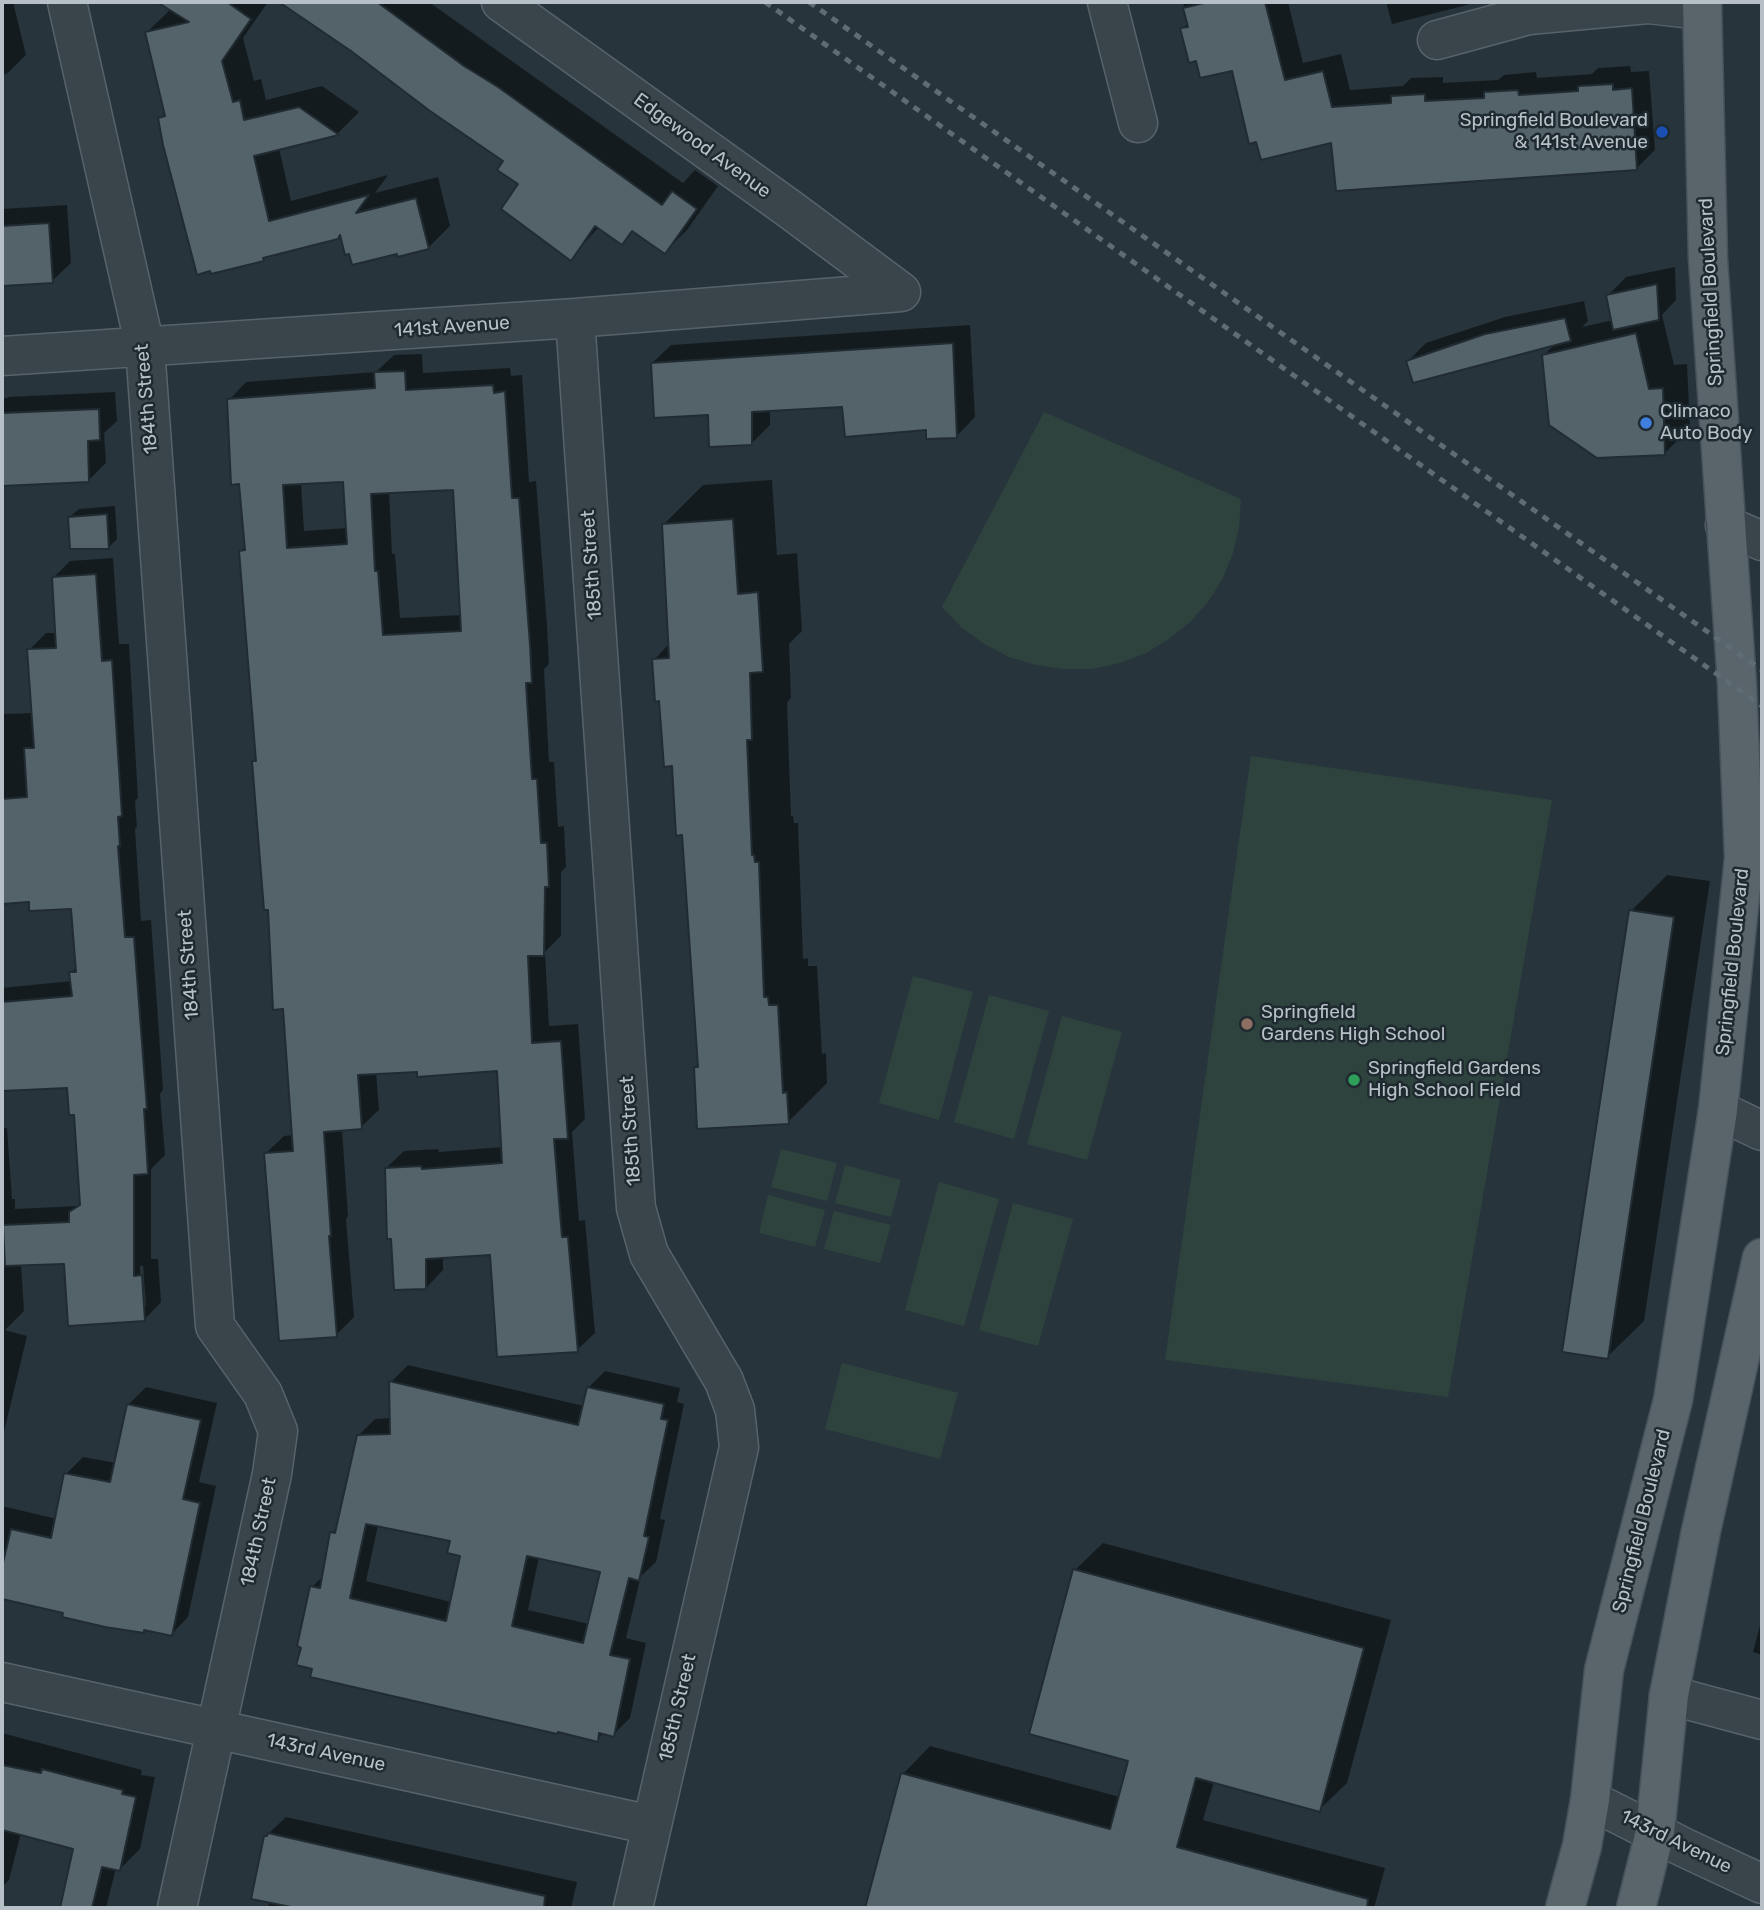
<!DOCTYPE html>
<html>
<head>
<meta charset="utf-8">
<style>
	body { margin:0 }
	#map { position:relative; width:1764px; height:1910px; overflow:hidden; background:#27343b; font-family:Rubik,sans-serif }
	canvas { display:block }
	.frame { position:absolute; inset:0; border:4px solid #b6c0c6; pointer-events:none }
</style>
</head>
<body>
<div id="map">
<canvas width="1764" height="1910"></canvas>
<div class="frame"></div>
</div>
<script>
const ctx = document.querySelector('canvas').getContext('2d');
ctx.lineJoin = 'round';
function fillPath(path, color) { ctx.fillStyle = color; ctx.fill(path, 'evenodd'); }
const poly = rows => new Path2D(rows.map(r => 'M' + r).join(''));
function trace(path, color, width, dash) { ctx.strokeStyle = color; ctx.lineWidth = width; ctx.lineCap = dash ? 'butt' : 'round'; ctx.setLineDash(dash || []); ctx.stroke(path); }
function drawText(font, color, halo, rows, align = 'center') {
  ctx.font = font + ' Rubik,sans-serif'; ctx.lineWidth = 5; ctx.setLineDash([]); ctx.textBaseline = 'middle'; ctx.strokeStyle = halo; ctx.fillStyle = color; for (const [text, x, y, turn = 0] of rows) {
    ctx.save(); ctx.translate(x, y); ctx.rotate((+turn || 0) * Math.PI / 180); ctx.textAlign = isNaN(turn) ? turn : align; if (halo) ctx.strokeText(text, 0, 0); ctx.fillText(text, 0, 0); ctx.restore();
  }
}
fillPath(poly([
	[1044,412,1241,499,1239,527,1233,553,1223,578,1208,602,1190,622,1169,639,1146,653,1120,663,1092,669,1064,669,1036,665,1009,657,984,644,961,627,942,607],
	[1251,756,1552,800,1448,1397,1165,1360],
	[913,976,973,992,939,1120,879,1103],
	[989,995,1049,1011,1014,1139,954,1122],
	[1062,1016,1122,1032,1087,1160,1027,1144],
	[781,1149,837,1163,827,1201,771,1187],
	[845,1165,901,1180,891,1217,835,1203],
	[939,1182,999,1199,964,1326,905,1310],
	[768,1195,825,1210,815,1247,759,1233],
	[1013,1203,1073,1219,1038,1346,979,1330],
	[834,1211,891,1225,880,1263,824,1249],
	[842,1363,958,1393,940,1459,825,1429]
]), '#2f433e');
fillPath(poly([
	[2,2,13,2,26,55,8,73,2,75],
	[163,2,268,2,243,38,254,81,261,79,266,100,322,86,359,112,338,133,279,148,291,201,388,175,375,193,438,177,450,226,428,248,398,252,342,232,266,256,263,259,160,119,166,112,147,32,169,11,174,9],
	[282,2,429,2,683,183,695,170,718,186,687,230,665,252,634,230,622,242,599,227,571,258,505,161],
	[1183,2,1288,2,1303,63,1341,54,1350,90,1403,86,1411,78,1443,77,1443,83,1498,80,1504,75,1536,72,1537,78,1592,74,1598,68,1630,66,1631,72,1649,71,1655,150,1637,168,1333,141,1258,140,1233,68,1197,59,1182,29,1188,23],
	[1386,2,1470,2,1467,5,1392,24],
	[67,205,71,263,52,281,2,284,2,209],
	[1675,267,1676,300,1662,315,1674,365,1687,364,1690,428,1665,453,1544,355,1556,343,1408,361,1426,343,1505,317,1584,301,1588,321,1582,327,1613,320,1607,296,1626,277],
	[970,325,975,417,957,436,844,405,770,410,770,425,752,443,652,363,671,345],
	[422,354,423,373,510,368,511,376,522,375,529,482,536,481,547,626,549,664,544,669,549,762,554,762,558,827,564,826,566,867,561,872,561,936,545,952,549,1026,578,1024,585,1119,572,1132,579,1221,585,1220,595,1333,577,1350,491,1253,443,1256,443,1270,426,1288,386,1168,404,1151,438,1149,439,1152,503,1147,499,1069,376,1072,379,1110,361,1127,342,1129,348,1216,346,1219,354,1317,336,1335,266,1153,284,1136,293,1135,285,1007,269,908,254,762,257,759,241,551,246,546,241,482,229,400,246,382,376,372,394,355],
	[344,480,347,528,304,531,301,483],
	[455,489,462,615,400,618,395,554,392,554,389,491],
	[115,392,117,421,104,433,106,463,89,480,2,485,2,399,9,397],
	[772,480,777,555,797,553,802,631,789,644,791,698,787,703,791,816,793,816,794,823,798,823,803,959,808,958,808,966,817,966,822,1054,826,1053,827,1083,788,1122,695,1067,699,1063,683,834,674,764,654,660,670,643,664,524,703,485],
	[115,506,117,539,108,548,70,517,79,509],
	[113,558,119,644,129,644,138,798,135,801,137,827,135,829,141,921,151,920,163,1090,160,1094,165,1155,151,1169,151,1259,158,1259,161,1302,144,1320,66,1262,21,1264,24,1311,5,1330,27,1336,4,1432,2,1435,2,1128,7,1128,12,1199,15,1199,15,1209,77,1206,81,1202,75,1113,69,1086,2,1089,2,988,72,981,71,973,77,966,72,907,30,900,2,902,2,714,33,713,29,650,46,633,57,633,53,578,70,561],
	[140,1266,143,1266,146,1306,142,1306],
	[1667,875,1710,881,1644,1321,1607,1357,1631,911],
	[408,1365,584,1406,588,1388,605,1371,680,1388,677,1402,684,1404,660,1519,665,1520,656,1562,641,1576,626,1638,646,1643,630,1718,613,1735,604,1732,597,1740,314,1668,312,1587,324,1575,332,1533,338,1526,358,1436,375,1419,391,1418,391,1382],
	[378,1525,452,1540,462,1554,451,1602,366,1581],
	[539,1557,602,1571,589,1624,528,1610],
	[146,1387,217,1403,199,1482,216,1486,188,1617,171,1635,146,1629,143,1632,2,1597,2,1506,57,1519,66,1474,83,1457,116,1463,129,1404],
	[1103,1543,1391,1620,1347,1783,1319,1810,1214,1782,1203,1820,1385,1868,1374,1908,867,1908,903,1774,930,1746,1120,1797,1130,1759,1075,1570],
	[1762,1618,1762,1655,1753,1652],
	[2,1733,142,1770,141,1775,155,1777,140,1849,120,1869,116,1868,106,1908,62,1908,76,1847,21,1833,9,1880,2,1887],
	[286,1817,577,1882,571,1908,268,1908,269,1901,266,1836]
]), '#0007');
const building = poly([
	[157,2,227,2,251,19,222,61,233,102,240,100,244,120,299,107,339,135,254,156,269,221,369,195,356,213,416,198,429,249,397,257,397,254,352,265,349,254,345,255,340,235,338,239,263,258,264,261,211,274,210,271,197,275,163,145,158,118,165,116,145,32,189,22,157,2],
	[279,2,377,2,464,66,498,87,662,205,672,191,697,209,665,254,632,231,622,245,595,226,571,261,501,209,518,184,497,170,503,161,430,111,351,51,279,2],
	[1208,2,1265,2,1285,80,1323,71,1332,107,1391,103,1391,96,1425,94,1425,101,1484,98,1484,92,1518,90,1519,95,1578,91,1578,86,1613,84,1613,90,1632,88,1637,170,1336,191,1331,143,1261,160,1256,142,1249,144,1232,71,1200,78,1196,61,1189,63,1180,28,1188,27,1183,8,1208,2],
	[49,223,53,283,2,286,2,226,49,223],
	[1657,284,1659,320,1613,330,1606,295,1657,284],
	[1565,318,1571,341,1413,383,1406,361,1485,334,1565,318],
	[1636,333,1649,389,1663,388,1665,455,1597,458,1549,425,1542,355,1636,333],
	[953,343,957,438,926,439,926,430,845,437,842,407,752,412,752,445,709,447,708,415,654,418,651,363,953,343],
	[405,371,406,390,493,385,494,393,505,391,512,498,519,498,530,645,532,683,526,683,532,779,537,779,541,843,547,843,549,887,545,887,544,956,528,956,532,1043,561,1041,568,1139,554,1139,562,1237,568,1237,578,1352,497,1357,490,1255,426,1259,426,1289,394,1290,391,1239,387,1239,385,1168,421,1166,422,1169,502,1163,497,1071,417,1077,417,1072,358,1075,362,1129,324,1132,331,1236,329,1236,337,1337,279,1341,264,1153,293,1151,283,1009,273,1010,268,910,264,910,252,761,256,761,239,551,245,550,239,484,231,485,227,399,375,388,374,372,405,371],
	[343,482,347,544,287,548,283,485,343,482],
	[453,490,461,631,383,635,378,571,375,571,371,494,453,490],
	[99,409,100,440,88,441,89,482,2,486,2,413,99,409],
	[107,514,109,549,70,549,68,517,107,514],
	[733,519,738,594,758,592,763,672,750,673,752,740,747,740,752,855,754,855,755,862,759,862,764,997,768,997,769,1005,778,1005,783,1093,787,1092,789,1124,697,1129,694,1067,698,1067,682,835,676,836,672,766,664,767,659,701,655,702,652,659,669,658,662,524,733,519],
	[96,574,102,661,112,660,122,816,118,817,120,846,118,846,125,937,134,937,147,1109,144,1109,148,1174,134,1175,134,1276,142,1275,145,1321,68,1326,64,1264,5,1266,3,1225,69,1222,69,1212,80,1205,74,1115,69,1115,67,1088,2,1091,2,1002,72,996,69,972,76,972,71,909,29,911,29,902,2,904,2,799,27,797,24,748,34,748,27,649,56,648,52,577,96,574],
	[1629,910,1674,917,1608,1359,1562,1352,1629,910],
	[389,1381,578,1425,587,1387,664,1404,661,1419,668,1420,644,1536,649,1537,639,1581,629,1578,610,1655,630,1659,614,1737,599,1733,598,1742,558,1732,557,1734,310,1677,312,1669,296,1665,301,1648,297,1646,310,1586,320,1588,330,1532,335,1533,357,1435,390,1434,389,1381],
	[366,1524,450,1541,447,1553,460,1556,446,1621,350,1598,366,1524],
	[527,1556,600,1572,583,1643,512,1626,527,1556],
	[127,1404,201,1420,183,1499,200,1503,172,1636,144,1630,144,1633,105,1627,62,1617,63,1613,2,1599,2,1567,11,1529,51,1538,64,1473,110,1482,127,1404],
	[1073,1569,1364,1648,1320,1812,1196,1778,1177,1847,1368,1899,1367,1908,865,1908,901,1773,1110,1829,1128,1761,1029,1734,1073,1569],
	[2,1765,41,1773,42,1769,123,1790,122,1794,136,1797,120,1871,102,1867,92,1908,60,1908,73,1849,2,1830,2,1765],
	[268,1833,545,1896,544,1908,296,1908,251,1899,264,1836,267,1836,268,1833]
]);
fillPath(building, '#54636a');
trace(building, '#212c32', 2);
const minor = poly([
	[67,2,145,347,215,1326,263,1394,278,1431,272,1474,177,1908],
	[501,2,791,210,901,292],
	[1107,2,1138,123],
	[1437,40,1529,15,1648,4,1701,10],
	[575,318,636,1208,649,1254,724,1381,735,1410,739,1447,633,1908],
	[2,356,575,318,901,292],
	[1725,525,1762,541],
	[1718,1110,1762,1131],
	[2,1682,651,1825],
	[1669,1695,1762,1720],
	[1590,1800,1685,1848,1762,1884]
]);
const primary = poly([
	[1565,1908,1582,1846,1590,1800,1604,1670,1673,1400,1718,1110,1744,858,1737,684,1708,259,1702,2],
	[1636,1908,1655,1832,1669,1695,1701,1531,1762,1258]
]);
trace(minor, '#586369', 41);
trace(primary, '#465157', 41);
trace(minor, '#3a454b', 38);
trace(primary, '#59646b', 38);
trace(poly([
	[765,2,1762,706],
	[809,2,1762,670]
]), '#5f6c74', 5, [7, 7]);
for (const [x, y, r, color] of [
	[1662,132,7,"#1a4fb4"],
	[1646,423,7,"#3f7fe0"],
	[1247,1024,7,"#8d6e63"],
	[1354,1080,7,"#2e9e5b"]
]) { const dot = new Path2D(); dot.arc(x, y, r, 0, 2 * Math.PI); ctx.fillStyle = color; ctx.fill(dot); trace(dot, '#1f2a30', 2.5); }
drawText('19px', '#b6c0c6', '#1f2a30', [
	["Springfield Boulevard",1648,121,"right"],
	["& 141st Avenue",1648,143,"right"],
	["Climaco",1660,412],
	["Auto Body",1660,434],
	["Springfield",1261,1013],
	["Gardens High School",1261,1035],
	["Springfield Gardens",1368,1069],
	["High School Field",1368,1091]
], 'left');
drawText('19px', '#b6c0c6', '#1f2a30', [
	["Edgewood Avenue",702,146,36],
	["Springfield Boulevard",1711,292,-93],
	["141st Avenue",452,327,-4],
	["184th Street",147,399,-95],
	["185th Street",592,565,-94],
	["Springfield Boulevard",1733,962,-84],
	["184th Street",189,965,-94],
	["185th Street",631,1131,-94],
	["Springfield Boulevard",1642,1521,-76],
	["184th Street",259,1532,-78],
	["185th Street",678,1708,-77],
	["143rd Avenue",326,1753,12],
	["143rd Avenue",1676,1842,26]
]);
</script>
</body>
</html>
